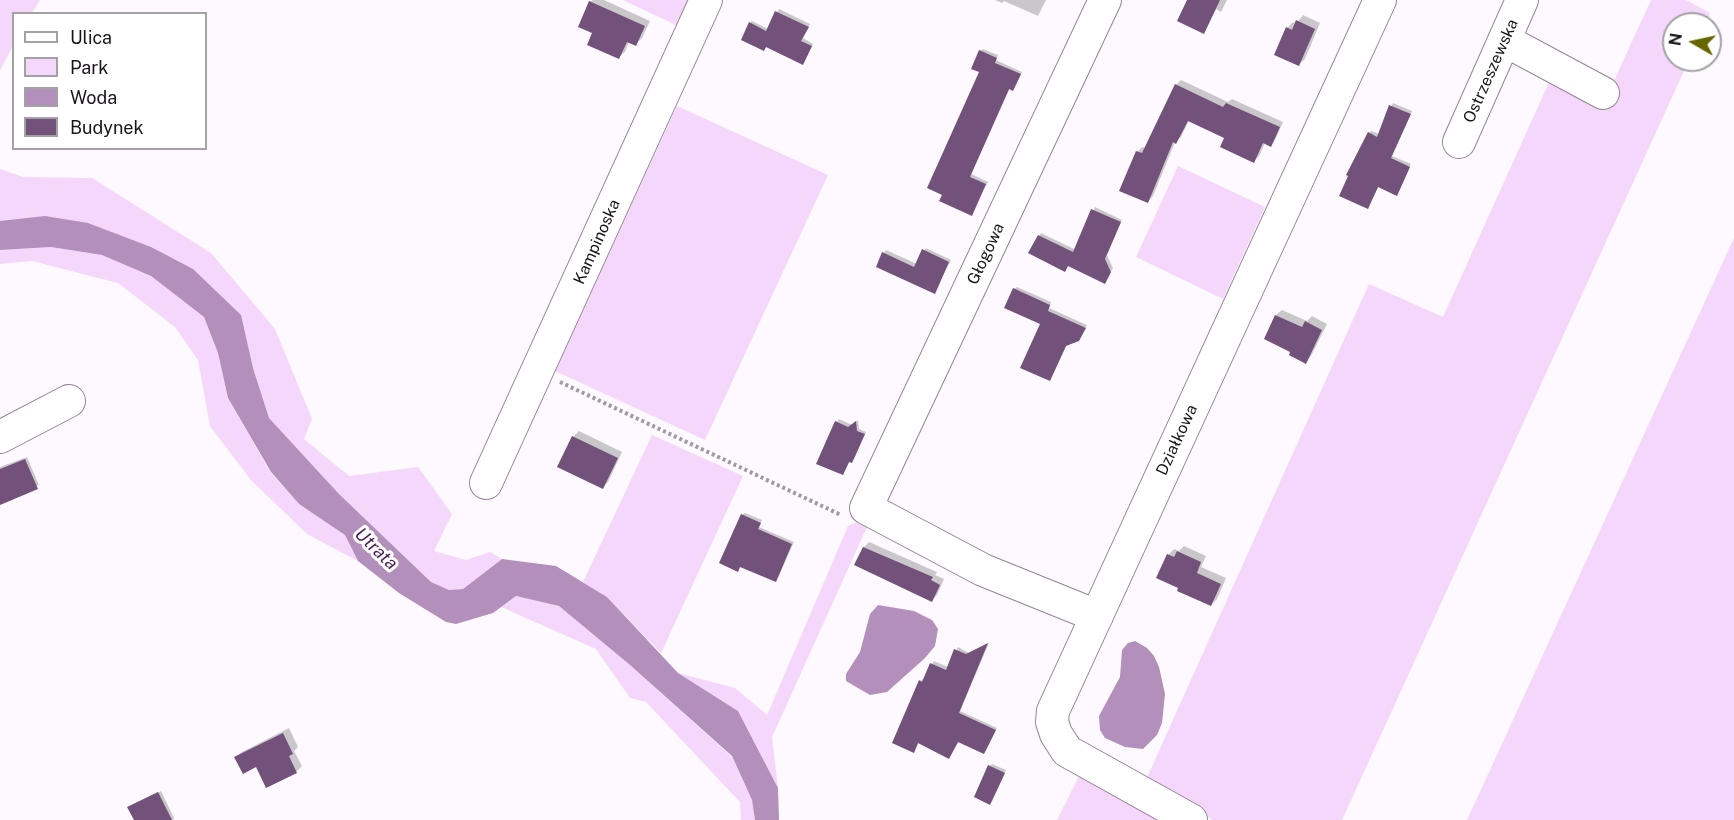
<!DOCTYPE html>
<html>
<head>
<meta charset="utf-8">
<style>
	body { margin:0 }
	#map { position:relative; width:1734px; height:820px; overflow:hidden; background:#fdf9fe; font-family:"Public Sans",sans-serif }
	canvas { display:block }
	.legend { position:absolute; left:12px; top:12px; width:195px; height:138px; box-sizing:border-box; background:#fff; border:2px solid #a3a1a4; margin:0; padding:8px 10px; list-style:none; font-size:18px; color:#19131b }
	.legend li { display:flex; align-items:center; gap:12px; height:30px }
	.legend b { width:30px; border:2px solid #a3a1a4 }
	.north { position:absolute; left:1662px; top:12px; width:60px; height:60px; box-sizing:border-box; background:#fff; border:2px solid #a3a1a4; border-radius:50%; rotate:279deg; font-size:16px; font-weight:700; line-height:24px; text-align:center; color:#19131b }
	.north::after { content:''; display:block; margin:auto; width:21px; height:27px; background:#660; clip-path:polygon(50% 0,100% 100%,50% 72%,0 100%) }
</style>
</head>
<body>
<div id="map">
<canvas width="1734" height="820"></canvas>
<ul class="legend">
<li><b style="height:8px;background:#fff"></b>Ulica</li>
<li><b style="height:16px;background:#f5d7fc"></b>Park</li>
<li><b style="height:16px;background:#b38fbb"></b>Woda</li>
<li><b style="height:16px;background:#72517a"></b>Budynek</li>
</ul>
<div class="north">N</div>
</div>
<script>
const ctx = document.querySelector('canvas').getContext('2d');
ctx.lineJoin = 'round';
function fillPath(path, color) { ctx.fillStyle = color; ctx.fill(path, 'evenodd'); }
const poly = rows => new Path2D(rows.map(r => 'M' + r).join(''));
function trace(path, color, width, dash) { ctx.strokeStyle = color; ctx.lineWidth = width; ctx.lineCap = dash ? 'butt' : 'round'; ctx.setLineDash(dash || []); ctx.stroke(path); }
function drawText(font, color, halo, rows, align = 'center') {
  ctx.font = font + ' "Public Sans",sans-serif'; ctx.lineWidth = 6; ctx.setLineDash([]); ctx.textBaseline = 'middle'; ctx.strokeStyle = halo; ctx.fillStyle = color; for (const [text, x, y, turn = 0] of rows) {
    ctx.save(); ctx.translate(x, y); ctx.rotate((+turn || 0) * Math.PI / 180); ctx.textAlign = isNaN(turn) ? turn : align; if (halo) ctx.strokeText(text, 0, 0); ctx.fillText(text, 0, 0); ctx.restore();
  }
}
fillPath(poly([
	[0,0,40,0,32,13,14,14,13,46,0,70],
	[623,0,690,0,678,26],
	[1651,0,1686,0,1710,13,1705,24,1674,24,1674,60,1689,60,1342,820,1213,820,1145,782,1369,284,1443,317,1551,78,1603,105],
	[677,106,828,175,705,440,555,371],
	[1178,166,1265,207,1223,299,1136,257],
	[0,169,23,177,92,178,211,253,275,329,312,419,304,439,349,476,418,467,452,514,434,551,466,560,490,552,502,559,463,589,449,590,431,582,339,494,269,418,253,368,193,269,0,221],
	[1734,238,1734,820,1467,820,1586,561],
	[51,247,102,255,151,276,204,317,218,353,228,398,270,472,299,504,345,535,358,561,307,534,251,480,210,426,198,360,175,327,118,283,32,261,0,264,0,250],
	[652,435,743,476,661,653,607,597,583,582],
	[872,516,772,737,778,788,738,711,678,673,735,688,767,715,848,526],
	[516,596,559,606,630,665,732,757,752,800,755,820,741,820,740,802,646,702,630,698,596,649,501,607],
	[1082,770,1171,820,1057,820]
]), '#f5d7fc');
fillPath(poly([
	[45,216,88,223,151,247,193,269,241,315,253,368,269,418,339,494,431,582,449,590,463,589,502,559,556,566,607,597,678,673,738,711,778,788,779,820,755,820,752,800,732,756,630,665,559,606,516,596,493,613,456,624,446,622,399,593,358,561,345,535,299,504,271,472,228,398,218,353,204,317,151,276,102,255,51,247,0,250,0,221],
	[878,605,914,611,932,620,938,629,935,646,925,658,887,692,870,695,846,681,846,674,860,652,870,614],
	[1135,641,1147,648,1154,656,1159,667,1165,694,1162,723,1157,735,1143,749,1125,747,1105,738,1100,730,1099,716,1120,677,1122,650,1128,643]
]), '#b38fbb');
fillPath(poly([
	[593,0,604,0,650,21,642,38,636,44,629,41,625,52,619,57,594,33,590,2],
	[995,0,1046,0,1038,16,1004,1,1002,3],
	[1188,0,1227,0,1221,12,1216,9,1204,32],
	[779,9,810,24,803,38,813,44,805,60,767,46,764,49,750,23,752,21,768,29],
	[1303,15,1320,23,1305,59,1299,64,1287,28,1293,22,1296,24],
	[983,49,998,55,996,60,1022,72,1015,87,1013,89,1010,88,971,174,988,182,971,214,941,200,981,72,980,51],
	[1181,80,1228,102,1232,99,1283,122,1275,140,1270,145,1265,143,1259,156,1254,161,1226,137,1189,120,1181,137,1175,142,1153,196,1148,201,1137,152,1142,147,1146,148,1176,85],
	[1393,103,1412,111,1392,156,1411,164,1399,191,1379,186,1368,207,1369,133,1371,131,1379,134],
	[1095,207,1122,220,1107,255,1113,268,1105,282,1069,265,1065,270,1030,253,1041,233,1076,250],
	[926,248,951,260,934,293,884,253,886,250,917,264],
	[1017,287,1051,302,1049,308,1087,325,1079,339,1067,344,1050,380,1042,324,1014,289],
	[1282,310,1307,321,1312,316,1327,324,1311,356,1306,362,1292,351,1266,338,1276,315],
	[839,419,852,425,858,420,859,429,866,432,854,459,850,461,843,474,837,422],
	[579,431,622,452,608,482,602,487,573,437],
	[27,457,39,485,0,503,0,467],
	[745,513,762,520,759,527,794,542,778,578,741,566,738,570,742,515],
	[869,542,937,572,935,575,944,579,937,595,932,600,856,565,864,547],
	[1184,546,1206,556,1201,567,1226,578,1217,599,1211,605,1180,588,1168,555,1174,549,1179,551],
	[989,643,960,711,997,728,986,750,984,753,959,741,949,757,919,742,914,751,920,681,923,679,925,680,932,664,934,661,948,667,958,647,969,653],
	[289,728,298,747,294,751,302,766,296,772,236,757,242,752],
	[992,764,1006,770,992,801,990,766],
	[161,791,174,818,173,820,135,820,132,805]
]), '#0003');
fillPath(poly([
	[1187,0,1220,0,1204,34,1177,21],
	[589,1,645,26,636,46,627,42,619,59,587,45,592,33,578,27],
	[775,11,809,27,801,41,812,46,803,65,766,47,764,51,741,40,749,22,766,31],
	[1296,20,1315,29,1299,66,1274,55,1286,27,1292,30],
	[979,50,997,58,995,63,1021,74,1013,91,1009,89,970,177,986,184,972,216,939,201,942,195,927,188,979,72,971,69],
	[1175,84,1223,107,1226,103,1280,127,1271,147,1263,143,1254,163,1220,147,1224,138,1188,121,1176,144,1173,142,1148,203,1119,191,1136,151,1142,153],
	[1389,105,1411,114,1391,158,1410,167,1397,196,1378,187,1368,209,1339,196,1348,176,1346,175,1368,132,1377,137],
	[1091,209,1121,222,1105,259,1111,272,1105,284,1068,266,1065,272,1028,253,1038,235,1073,252],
	[922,249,949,262,935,294,876,267,882,252,914,267],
	[1013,288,1050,305,1048,311,1086,328,1079,341,1066,346,1050,381,1020,368,1040,324,1004,308],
	[1275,315,1302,327,1305,321,1322,330,1306,364,1289,355,1290,352,1264,339],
	[835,421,848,427,856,421,857,431,865,434,852,463,849,462,843,475,816,464],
	[572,436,618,458,603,489,557,467],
	[25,459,38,489,0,505,0,469],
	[741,514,761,523,758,529,792,544,776,582,740,567,738,572,719,563],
	[863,547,933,577,931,580,940,585,932,602,854,565],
	[1177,551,1201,562,1197,573,1221,584,1211,606,1177,591,1178,588,1156,578,1167,554,1174,557],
	[988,643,959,713,996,730,984,754,958,742,949,759,918,743,914,753,892,743,919,680,922,682,930,663,946,670,954,649,966,654],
	[283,733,293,754,289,756,297,773,266,788,256,767,243,774,234,757],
	[988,765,1005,773,990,805,974,797],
	[158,792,172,820,134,820,127,807]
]), '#72517a');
const minor = poly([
	[1504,40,1603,93],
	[1459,142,1522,0],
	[0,437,69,401],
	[486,483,706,0],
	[1097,616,983,570,866,508,1105,0],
	[1191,820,1067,751,1056,734,1052,722,1053,711,1380,0]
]);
trace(minor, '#958499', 34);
trace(poly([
	[560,382,841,515]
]), '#9f9aa0', 4, [3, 3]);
trace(minor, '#fff', 32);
drawText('16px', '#19131b', '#fff', [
	["Ostrzeszewska",1491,71,-66],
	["Kampinoska",597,242,-66],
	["Głogowa",986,254,-65],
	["Działkowa",1177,440,-65]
]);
drawText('italic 18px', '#4a1d54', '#fff', [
	["Utrata",376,549,44]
]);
</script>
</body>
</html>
